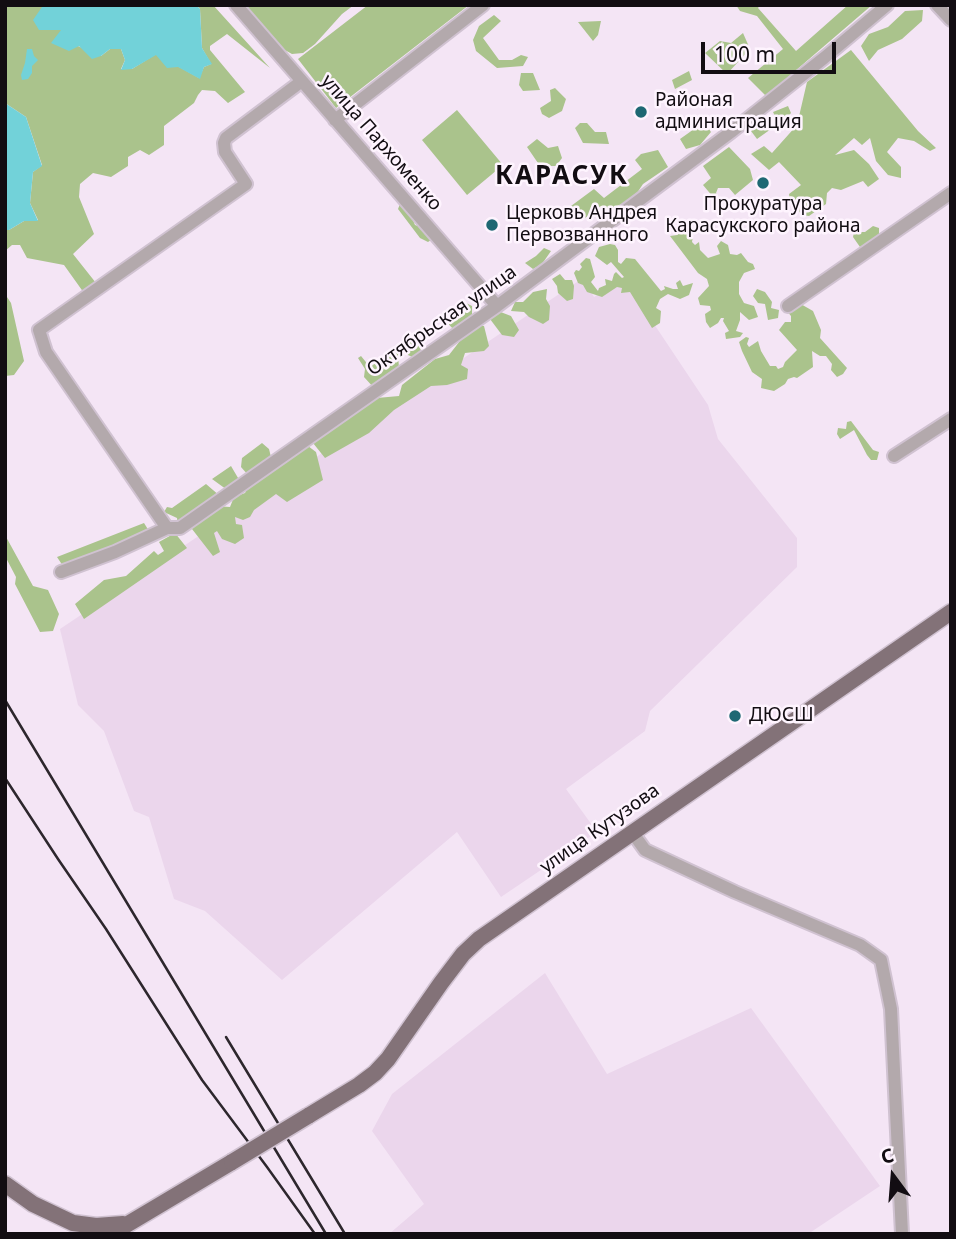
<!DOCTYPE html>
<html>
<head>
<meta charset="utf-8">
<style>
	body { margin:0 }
	#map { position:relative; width:956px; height:1239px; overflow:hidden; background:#f4e5f5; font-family:"Noto Sans",sans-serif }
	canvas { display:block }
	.frame { position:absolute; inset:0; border:7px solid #120d12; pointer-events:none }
	.north { position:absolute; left:858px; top:1141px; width:70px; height:70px; -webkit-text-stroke:5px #fef4fe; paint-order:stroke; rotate:344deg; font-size:19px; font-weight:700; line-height:28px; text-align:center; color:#120d12 }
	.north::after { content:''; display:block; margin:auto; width:24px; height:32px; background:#120d12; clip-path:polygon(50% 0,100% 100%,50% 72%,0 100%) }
	.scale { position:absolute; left:701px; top:42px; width:135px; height:32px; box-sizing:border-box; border:4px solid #120d12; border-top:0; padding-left:9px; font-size:21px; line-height:24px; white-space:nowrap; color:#120d12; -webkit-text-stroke:5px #fef4fe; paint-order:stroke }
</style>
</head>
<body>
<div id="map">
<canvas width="956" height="1239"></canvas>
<div class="frame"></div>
<div class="north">С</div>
<div class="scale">100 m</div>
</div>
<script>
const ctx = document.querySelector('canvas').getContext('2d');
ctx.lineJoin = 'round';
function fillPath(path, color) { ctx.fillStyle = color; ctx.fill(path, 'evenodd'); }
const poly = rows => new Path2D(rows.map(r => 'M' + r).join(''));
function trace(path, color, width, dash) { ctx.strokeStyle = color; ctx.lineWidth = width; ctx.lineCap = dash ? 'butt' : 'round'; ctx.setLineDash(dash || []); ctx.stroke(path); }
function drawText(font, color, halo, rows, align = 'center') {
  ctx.font = font + ' "Noto Sans",sans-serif'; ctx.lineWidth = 5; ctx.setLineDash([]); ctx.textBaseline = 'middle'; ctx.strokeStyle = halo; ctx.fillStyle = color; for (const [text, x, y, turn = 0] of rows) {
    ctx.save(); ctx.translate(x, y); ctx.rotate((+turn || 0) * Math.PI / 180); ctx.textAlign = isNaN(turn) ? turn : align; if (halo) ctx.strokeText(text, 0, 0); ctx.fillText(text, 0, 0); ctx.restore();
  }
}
fillPath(poly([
	[583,278,594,297,624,279,708,405,718,439,797,538,797,567,650,711,645,731,566,789,597,832,501,897,457,832,282,980,205,911,174,899,149,817,134,811,104,731,78,705,60,629],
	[545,973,607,1074,751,1008,880,1186,808,1234,389,1234,424,1204,372,1131,392,1094]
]), '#ebd6ec');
fillPath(poly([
	[5,5,48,5,42,7,61,30,78,46,101,56,110,49,121,49,125,60,121,69,132,69,156,54,199,78,204,67,211,64,202,48,200,9,196,5,213,5,270,68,227,34,210,46,210,50,245,92,228,103,215,91,202,90,198,95,194,103,164,126,164,145,149,155,140,150,128,157,128,166,111,177,93,173,80,184,79,197,94,234,73,254,96,283,84,293,64,265,27,258,20,245,12,245,5,251,5,230,9,230,24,221,38,220,30,203,33,172,42,165,26,117,5,103],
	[245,5,354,5,342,14,315,44,303,53,292,54,283,49],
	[368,5,469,5,336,108,298,59],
	[736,5,760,5,758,8,796,51,848,5,872,5,766,96,748,78,783,49,757,16,740,11],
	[923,10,922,21,902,39,878,50,869,61,861,46,869,34,888,27,905,11],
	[494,15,501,21,483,38,499,60,512,60,521,55,528,57,523,66,497,68,476,51,473,40,479,26],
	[601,21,598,35,593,41,578,22],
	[743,33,750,49,727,74,705,53,720,41,731,43],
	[851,50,918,131,936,148,930,151,914,141,898,138,887,152,901,167,901,178,888,175,876,161,870,138,862,145,854,138,835,155,854,150,869,164,879,179,868,187,863,181,841,190,832,188,827,193,826,204,809,216,802,215,790,201,789,194,801,185,779,162,769,170,751,154,764,146,772,153,797,125,807,82],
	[689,71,692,80,675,89,672,80],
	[521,73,533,73,540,90,523,91,519,85],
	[555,88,566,99,562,111,549,118,542,114,540,108,551,101,550,90],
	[788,106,791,113,780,126,773,112],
	[457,110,503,165,467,195,422,140],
	[763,121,771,129,757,139,751,131],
	[704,122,711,132,700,145,686,149,680,139],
	[580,123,587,123,595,132,606,132,609,144,583,143,575,128],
	[537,139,548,148,558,146,562,158,556,166,540,166,527,147],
	[729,147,750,169,753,180,735,195,729,188,718,188,716,193,719,199,719,204,703,185,711,178,703,166],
	[658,150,668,167,643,184,633,199,610,209,601,206,581,221,571,206,594,189,604,198,642,169,635,160,641,154],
	[400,204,407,206,415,225,426,229,431,240,428,242,420,238,398,209],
	[873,226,879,228,879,236,860,247,853,237,854,232,865,232],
	[685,229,686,233,693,236,692,242,695,245,699,242,700,250,708,258,720,254,717,246,721,241,728,245,730,254,737,255,741,253,748,262,753,264,755,269,744,273,739,282,739,294,744,303,754,306,758,317,749,320,740,312,740,320,736,331,743,333,740,337,726,339,725,333,729,331,723,321,724,318,721,318,718,323,710,328,706,322,705,314,711,310,710,306,700,305,698,298,709,286,707,279,698,273,670,236,677,235],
	[610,244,615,245,618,250,618,262,621,264,626,258,635,259,661,291,665,289,664,286,673,289,678,289,676,283,680,280,683,286,693,283,689,295,680,299,668,294,660,299,656,308,661,311,660,323,652,328,630,292,621,293,622,288,617,287,602,297,587,292,583,285,578,283,574,273,576,270,579,271,582,267,580,264,586,258,590,259,595,277,591,282,598,291,599,288,606,285,605,279,612,281,614,274,616,272,622,278,624,277,611,262,607,265,595,256,599,247],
	[544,248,551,251,542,264,533,269,525,263,536,256],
	[560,274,565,280,572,280,574,286,573,299,567,301,558,293,557,286,552,279],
	[547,289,546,299,550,306,549,320,543,324,529,317,524,312,511,311,515,302,523,302,533,292],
	[757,289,765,292,772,302,771,308,779,310,778,318,768,320,765,304,758,303,753,296],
	[5,294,11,303,24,361,14,375,5,376],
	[462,301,472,306,472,321,454,330,442,317],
	[799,303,813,311,821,330,820,338,847,368,843,374,837,377,831,370,832,364,826,356,820,356,812,351,813,367,797,378,794,377,788,379,785,384,774,391,761,388,762,379,752,372,742,351,739,342,746,337,749,338,747,344,749,347,758,341,761,351,770,366,776,366,778,369,783,367,785,362,797,350,779,330,785,322,791,322,791,316,785,309],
	[498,311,511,316,519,330,514,337,502,335,490,319],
	[478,325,484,326,489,346,484,351,465,353,461,365,468,369,467,379,447,385,431,386,394,410,369,433,325,458,313,443,337,423,350,416,364,404,377,398,399,396,402,385,435,359,449,355,463,337],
	[409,336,418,337,421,347,420,358,410,366,412,357,402,352,398,355,399,368,374,388,364,377,365,369,358,358,361,356,370,367,402,345,402,340],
	[851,421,873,450,879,452,877,460,871,460,867,455,854,430,840,439,837,434,838,428,846,429,847,422],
	[262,443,269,449,272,461,248,475,241,467,242,458],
	[308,446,316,452,323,480,287,502,276,494,254,510,250,517,243,520,235,517,236,524,242,525,244,538,235,544,222,539,217,531,214,533,220,552,213,556,192,529,198,515,215,506,230,507,234,497,245,493,250,483],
	[231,466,241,483,230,492,212,479],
	[206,484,220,496,178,525,177,518,164,512,167,507,172,508],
	[144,523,149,531,113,546,63,566,57,557],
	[175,533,187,548,84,619,75,604,104,580,126,576,154,551,158,555,164,551,159,542],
	[5,535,33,586,48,590,59,614,53,631,40,632,15,584,16,577,5,556]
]), '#aac38c');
fillPath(poly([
	[48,5,196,5,200,9,202,48,212,64,204,67,200,79,178,67,167,68,156,55,132,69,121,70,125,60,121,49,110,49,101,56,92,59,79,46,69,51,51,43,61,30,39,30,33,20,42,7],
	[27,49,32,49,34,56,38,60,32,66,32,73,28,79,22,80,21,75,25,63],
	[5,103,26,117,42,166,33,172,30,203,38,221,24,221,9,230,5,230]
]), '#72d2d9');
const minor = poly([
	[236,5,497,306],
	[937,5,951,20],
	[335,120,483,5],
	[788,306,951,193],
	[894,456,951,419],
	[167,528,46,352,39,330,246,184,225,152,224,143,226,138,302,81],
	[61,572,115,552,167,528,180,528,497,306,731,132,824,58,887,5],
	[632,832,645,850,735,892,860,945,881,960,891,1009,902,1234]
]);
const major = poly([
	[308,1116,359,1085,375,1073,388,1059,441,983,463,954,479,939,951,612],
	[5,1184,33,1204,73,1223,96,1226,123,1224],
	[111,1234,232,1162]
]);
trace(minor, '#d0c2d1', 16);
trace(major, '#d0c2d1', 19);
trace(minor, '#b3a9ac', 12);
trace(major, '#837278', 16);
trace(poly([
	[5,700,326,1234],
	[5,778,58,859,106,929,202,1080,267,1167,315,1234],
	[226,1037,345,1234]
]), '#2d272d', 2.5);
const majorBridge = poly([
	[232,1162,308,1116]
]);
trace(majorBridge, '#d0c2d1', 19, []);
trace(majorBridge, '#837278', 16);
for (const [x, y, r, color] of [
	[641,112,7,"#1e6873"],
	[763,183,7,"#1e6873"],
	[492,225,7,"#1e6873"],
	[735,716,7,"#1e6873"]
]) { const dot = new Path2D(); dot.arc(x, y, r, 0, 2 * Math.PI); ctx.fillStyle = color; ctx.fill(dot); trace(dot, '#fef4fe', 2.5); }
drawText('19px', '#120d12', '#fef4fe', [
	["Районая",655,101],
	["администрация",655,123],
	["Прокуратура",763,205,"center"],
	["Карасукского района",763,227,"center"],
	["Церковь Андрея",506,214],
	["Первозванного",506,236],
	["ДЮСШ",749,716]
], 'left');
drawText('19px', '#120d12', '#fef4fe', [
	["улица Пархоменко",381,143,49],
	["Октябрьская улица",442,321,-35],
	["улица Кутузова",600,829,-35]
]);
ctx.letterSpacing = '2px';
drawText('bold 26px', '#120d12', '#fef4fe', [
	["КАРАСУК",562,177]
]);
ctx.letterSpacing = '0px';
</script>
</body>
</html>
